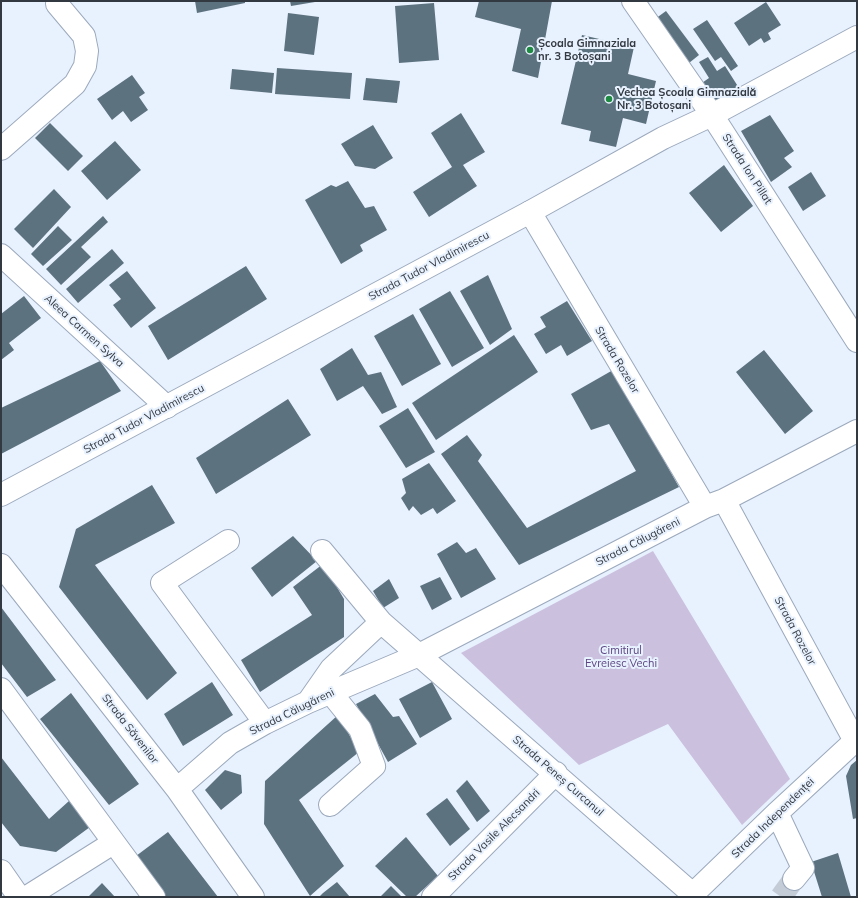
<!DOCTYPE html>
<html>
<head>
<meta charset="utf-8">
<style>
	body { margin:0 }
	#map { position:relative; width:858px; height:898px; overflow:hidden; background:#e8f1fe; font-family:Mulish,sans-serif }
	canvas { display:block }
	.frame { position:absolute; inset:0; border:2px solid #333941; pointer-events:none }
</style>
</head>
<body>
<div id="map">
<canvas width="858" height="898"></canvas>
<div class="frame"></div>
</div>
<script>
const ctx = document.querySelector('canvas').getContext('2d');
ctx.lineJoin = 'round';
function fillPath(path, color) { ctx.fillStyle = color; ctx.fill(path, 'evenodd'); }
const poly = rows => new Path2D(rows.map(r => 'M' + r).join(''));
function trace(path, color, width, dash) { ctx.strokeStyle = color; ctx.lineWidth = width; ctx.lineCap = dash ? 'butt' : 'round'; ctx.setLineDash(dash || []); ctx.stroke(path); }
function drawText(font, color, halo, rows, align = 'center') {
  ctx.font = font + ' Mulish,sans-serif'; ctx.lineWidth = 4; ctx.setLineDash([]); ctx.textBaseline = 'middle'; ctx.strokeStyle = halo; ctx.fillStyle = color; for (const [text, x, y, turn = 0] of rows) {
    ctx.save(); ctx.translate(x, y); ctx.rotate((+turn || 0) * Math.PI / 180); ctx.textAlign = isNaN(turn) ? turn : align; if (halo) ctx.strokeText(text, 0, 0); ctx.fillText(text, 0, 0); ctx.restore();
  }
}
fillPath(poly([
	[653,551,790,779,742,825,668,724,579,765,461,653]
]), '#cbc1df');
fillPath(poly([
	[195,1,245,1,245,3,197,13],
	[290,1,315,1,315,2,291,6],
	[479,1,552,1,538,78,512,71,521,29,475,17],
	[766,2,781,25,768,33,771,39,764,43,761,38,749,46,734,23],
	[434,3,439,60,399,63,395,6],
	[666,11,699,55,689,63,655,19],
	[288,13,319,17,314,55,284,51],
	[707,20,738,66,731,71,721,57,715,61,693,29],
	[582,35,634,47,628,74,656,81,646,124,623,118,616,147,589,141,591,131,561,124],
	[708,57,717,71,725,66,739,88,712,105,699,85,709,78,699,62],
	[277,68,352,73,350,99,275,94],
	[232,69,274,73,272,93,230,89],
	[132,75,145,93,139,97,148,110,131,122,123,111,112,120,97,99],
	[366,78,400,81,397,103,363,100],
	[461,113,485,152,463,165,477,186,429,217,413,192,452,167,431,133],
	[770,115,794,151,784,158,792,167,771,182,741,131],
	[50,123,83,156,68,171,35,138],
	[373,125,393,158,375,169,355,166,341,144],
	[115,141,141,170,107,200,81,171],
	[724,165,753,206,721,232,689,193],
	[811,172,826,196,803,211,788,187],
	[348,181,365,208,374,206,387,230,360,245,363,251,341,264,305,200,331,185,336,187],
	[54,189,71,207,33,248,14,229],
	[103,216,108,222,81,247,91,257,61,285,46,269],
	[58,226,72,240,43,266,31,254],
	[112,249,124,263,78,303,66,289],
	[246,266,267,299,168,360,148,326],
	[127,271,156,308,131,328,113,305,121,299,109,285],
	[488,275,512,329,490,345,460,291],
	[450,291,484,348,452,367,419,309],
	[24,296,41,318,9,343,14,350,1,360,1,314],
	[567,301,592,341,567,356,561,345,546,354,534,334,546,327,540,317],
	[413,314,441,364,402,386,374,336],
	[514,335,538,372,436,440,412,403],
	[352,348,368,375,381,372,397,407,382,414,363,386,337,401,320,369],
	[764,350,813,411,785,434,736,372],
	[100,361,121,391,1,454,1,408],
	[613,370,679,487,519,565,441,454,467,435,482,455,478,461,527,528,636,471,609,424,591,430,571,394],
	[288,399,311,435,216,494,196,458],
	[408,408,435,452,406,468,379,426],
	[429,463,456,501,437,514,433,508,421,515,413,506,409,511,401,498,406,493,402,479],
	[152,485,175,523,95,565,177,673,147,700,59,587,76,529],
	[293,536,317,561,272,597,251,568],
	[457,542,466,553,476,548,496,579,461,598,437,554],
	[323,564,344,599,344,637,260,692,241,660,312,615,293,587],
	[440,577,452,599,432,610,420,586],
	[389,579,399,598,383,608,373,591],
	[1,607,56,680,27,697,1,663],
	[212,682,233,715,183,746,164,714],
	[432,682,452,719,420,738,399,699],
	[71,693,139,784,109,805,40,719],
	[375,694,393,717,399,716,417,744,388,762,356,704],
	[338,715,359,752,299,800,344,866,310,896,264,824,265,781],
	[1,757,49,819,69,801,90,827,56,852,20,846,1,822],
	[857,760,857,818,853,819,846,776,851,765],
	[225,770,241,775,242,793,221,810,205,790],
	[467,780,490,811,477,822,456,791],
	[447,798,470,829,450,846,426,814],
	[168,832,218,897,163,897,132,859],
	[406,837,438,876,415,897,407,897,375,866],
	[838,853,851,897,822,897,811,862],
	[337,882,350,897,319,897,323,893],
	[102,883,115,897,88,897],
	[391,886,402,897,380,897]
]), '#5d727f');
trace(poly([
	[781,897,794,879]
]), '#c4ccd8', 22, [22, 11]);
const minor = poly([
	[633,1,712,115],
	[1,149,75,84,85,66,87,51,84,36,57,4],
	[530,212,705,507],
	[1,255,167,407],
	[724,500,855,741],
	[228,541,162,583,265,723],
	[322,551,381,622,696,897],
	[1,565,177,789,253,897],
	[1,689,154,897],
	[308,702,331,669,381,622],
	[177,789,230,743,265,723,308,702,419,655,705,507,724,500,857,431],
	[330,805,374,766,360,729,331,693],
	[777,813,803,868,794,879],
	[1,871,19,897],
	[27,897,113,843],
	[433,897,556,773],
	[690,897,777,813,857,739]
]);
const major = poly([
	[712,115,857,341],
	[1,495,530,212,663,138,712,115,857,37]
]);
trace(minor, '#9ba9bc', 24);
trace(major, '#9ba9bc', 24);
trace(minor, '#fff', 22);
trace(major, '#fff', 22);
for (const [x, y, r, color] of [
	[530,50,4,"#1f8a41"],
	[609,99,4,"#1f8a41"]
]) { const dot = new Path2D(); dot.arc(x, y, r, 0, 2 * Math.PI); ctx.fillStyle = color; ctx.fill(dot); trace(dot, '#e8f1fe', 1.5); }
drawText('bold 11px', '#333941', '#e8f1fe', [
	["Școala Gimnaziala",538,44],
	["nr. 3 Botoșani",538,57],
	["Vechea Școala Gimnazială",617,93],
	["Nr. 3 Botoșani",617,106]
], 'left');
drawText('11px', '#333941', '#e8f1fe', [
	["Strada Ion Pillat",747,169,57],
	["Strada Tudor Vladimirescu",429,266,-28],
	["Aleea Carmen Sylva",84,331,42],
	["Strada Rozelor",617,360,59],
	["Strada Tudor Vladimirescu",144,419,-28],
	["Strada Călugăreni",638,542,-27],
	["Strada Rozelor",795,631,62],
	["Strada Călugăreni",292,712,-26],
	["Strada Săvenilor",130,729,52],
	["Strada Peneș Curcanul",558,776,41],
	["Strada Independenței",773,818,-44],
	["Strada Vasile Alecsandri",494,835,-45]
]);
drawText('11px', '#5c4582', '#e8f1fe', [
	["Cimitirul",621,651],
	["Evreiesc Vechi",621,664]
]);
</script>
</body>
</html>
